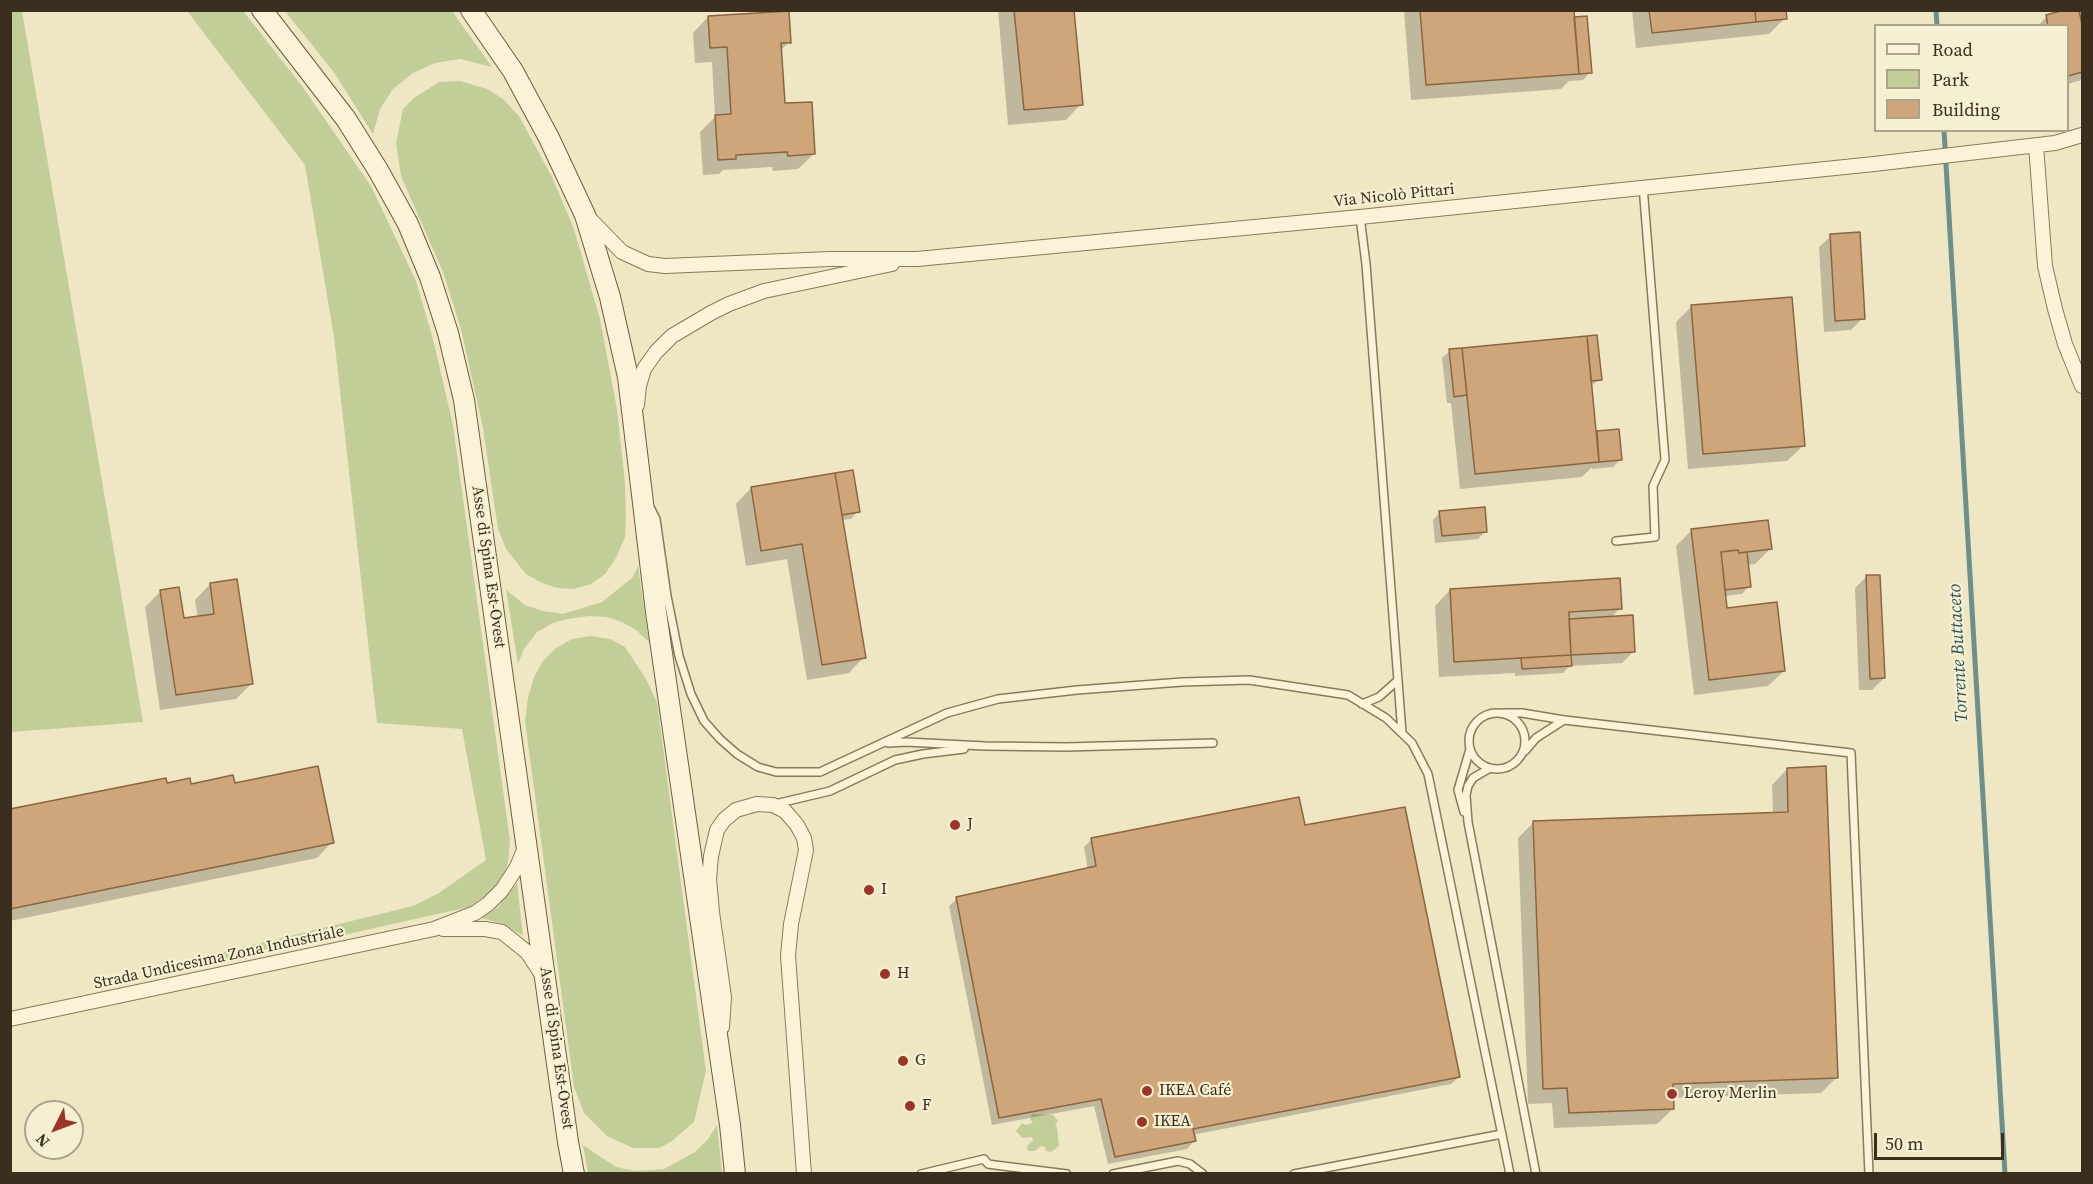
<!DOCTYPE html>
<html>
<head>
<meta charset="utf-8">
<style>
	body { margin:0 }
	#map { position:relative; width:2093px; height:1184px; overflow:hidden; background:#efe7c4; font-family:"Source Serif 4",serif }
	canvas { display:block }
	.frame { position:absolute; inset:0; border:12px solid #3a2f1e; pointer-events:none }
	.legend { position:absolute; left:1874px; top:24px; width:195px; height:108px; box-sizing:border-box; background:#f6f0d3; border:2px solid #aba38b; margin:0; padding:8px 10px; list-style:none; font-size:18px; color:#3a2f1e }
	.legend li { display:flex; align-items:center; gap:12px; height:30px }
	.legend b { width:30px; border:2px solid #aba38b }
	.north { position:absolute; left:24px; top:1100px; width:60px; height:60px; box-sizing:border-box; background:#f6f0d3; border:2px solid #aba38b; border-radius:50%; rotate:228deg; font-size:16px; font-weight:700; line-height:24px; text-align:center; color:#3a2f1e }
	.north::after { content:''; display:block; margin:auto; width:21px; height:27px; background:#9a3528; clip-path:polygon(50% 0,100% 100%,50% 72%,0 100%) }
	.scale { position:absolute; left:1874px; top:1133px; width:130px; height:27px; box-sizing:border-box; border:3px solid #3a2f1e; border-top:0; padding-left:8px; font-size:18px; line-height:21px; white-space:nowrap; color:#3a2f1e; -webkit-text-stroke:4px #f6f0d3; paint-order:stroke }
</style>
</head>
<body>
<div id="map">
<canvas width="2093" height="1184"></canvas>
<div class="frame"></div>
<ul class="legend">
<li><b style="height:8px;background:#faf3d7"></b>Road</li>
<li><b style="height:16px;background:#c1ce97"></b>Park</li>
<li><b style="height:16px;background:#cea679"></b>Building</li>
</ul>
<div class="north">N</div>
<div class="scale">50 m</div>
</div>
<script>
const ctx = document.querySelector('canvas').getContext('2d');
ctx.lineJoin = 'round';
function fillPath(path, color) { ctx.fillStyle = color; ctx.fill(path, 'evenodd'); }
const poly = rows => new Path2D(rows.map(r => 'M' + r).join(''));
function trace(path, color, width, dash) { ctx.strokeStyle = color; ctx.lineWidth = width; ctx.lineCap = dash ? 'butt' : 'round'; ctx.setLineDash(dash || []); ctx.stroke(path); }
function drawText(font, color, halo, rows, align = 'center') {
  ctx.font = font + ' "Source Serif 4",serif'; ctx.lineWidth = 4.5; ctx.setLineDash([]); ctx.textBaseline = 'middle'; ctx.strokeStyle = halo; ctx.fillStyle = color; for (const [text, x, y, turn = 0] of rows) {
    ctx.save(); ctx.translate(x, y); ctx.rotate((+turn || 0) * Math.PI / 180); ctx.textAlign = isNaN(turn) ? turn : align; if (halo) ctx.strokeText(text, 0, 0); ctx.fillText(text, 0, 0); ctx.restore();
  }
}
fillPath(poly([
	[10,11,22,11,143,722,11,732],
	[187,11,243,11,302,86,371,186,416,281,433,339,453,425,510,841,508,863,503,879,487,895,469,907,169,974,166,966,413,906,439,893,486,860,462,729,377,723,334,337,305,165],
	[285,11,452,11,492,67,460,59,435,63,413,73,393,89,380,109,373,134,333,71],
	[460,81,487,89,503,99,519,116,552,177,574,229,600,319,617,409,625,483,626,520,625,537,616,558,605,574,591,584,574,589,557,588,542,583,526,574,506,549,498,529,483,428,461,329,443,272,401,176,396,143,403,109,414,98,439,82],
	[638,566,649,642,636,630,622,622,607,617,589,616,568,619,553,623,537,632,524,649,518,664,506,590,525,605,543,611,563,614,602,602,633,577],
	[590,636,610,639,625,647,646,679,657,702,706,1071,694,1122,672,1141,659,1148,633,1148,607,1136,584,1113,574,1087,525,721,528,698,534,677,543,661,556,648,572,639],
	[517,883,523,936,503,924,481,918,498,907],
	[1032,1114,1053,1115,1058,1121,1055,1125,1057,1127,1059,1146,1051,1152,1046,1151,1045,1147,1041,1146,1035,1151,1028,1151,1027,1146,1033,1140,1032,1137,1022,1138,1016,1131,1022,1123,1026,1125,1033,1123,1030,1119],
	[717,1125,722,1173,588,1173,583,1145,616,1167,634,1171,664,1169,695,1152,708,1139]
]), '#c1ce97');
fillPath(poly([
	[998,10,1072,10,1081,104,1066,120,1008,125],
	[1404,10,1572,10,1590,72,1583,80,1569,81,1561,89,1411,100],
	[1632,10,1784,10,1785,18,1769,34,1636,48],
	[2071,10,2082,10,2082,80,2068,84,2068,26,2038,26,2046,17],
	[708,17,789,42,780,51,784,105,814,154,798,169,773,171,772,167,723,170,719,174,703,175,700,132,715,117,712,62,695,63,693,33],
	[1831,236,1863,318,1851,330,1824,332,1819,247],
	[1691,307,1803,446,1787,461,1688,469,1676,322],
	[1450,351,1600,379,1590,387,1595,434,1597,432,1621,459,1613,467,1592,469,1592,467,1582,477,1460,489,1451,403,1447,403,1442,358],
	[751,488,858,511,851,519,841,520,864,657,849,673,807,680,787,559,746,566,736,504],
	[1440,512,1486,531,1478,539,1435,543,1433,520],
	[1692,530,1770,549,1755,564,1747,565,1749,586,1742,594,1724,596,1726,609,1784,671,1768,686,1694,695,1676,546],
	[1866,577,1884,678,1872,690,1859,690,1855,588],
	[210,584,251,684,236,699,160,710,145,607,160,592,183,620,198,618,195,600],
	[1450,590,1620,608,1611,618,1634,651,1622,663,1570,666,1563,673,1515,676,1515,673,1439,677,1435,606],
	[1787,769,1837,1077,1821,1093,1672,1098,1673,1109,1657,1124,1554,1128,1552,1103,1528,1104,1518,838,1534,822,1773,814,1772,785],
	[166,785,190,786,332,842,317,858,10,921,10,811],
	[1298,799,1304,827,1459,1077,1451,1084,1192,1135,1194,1141,1187,1149,1108,1164,1094,1106,992,1125,949,906,957,899,1088,870,1084,847,1091,840]
]), '#0003');
trace(poly([
	[1936,10,1937,26],
	[1944,130,2005,1174]
]), '#6c918c', 5);
const building = poly([
	[1014,10,1074,10,1083,105,1024,110,1014,10],
	[1420,10,1574,10,1579,74,1426,85,1420,10],
	[1649,10,1755,10,1756,22,1652,33,1649,10],
	[1755,10,1786,10,1787,19,1756,22,1755,10],
	[2064,10,2079,10,2082,25,2082,72,2068,76,2068,26,2048,26,2046,15,2064,10],
	[789,11,791,43,781,43,785,103,812,102,815,154,788,156,787,152,736,155,736,159,718,160,715,115,731,114,727,47,710,48,708,16,789,11],
	[1587,16,1592,73,1579,74,1574,17,1587,16],
	[1860,232,1865,319,1835,321,1830,234,1860,232],
	[1792,297,1805,446,1703,454,1691,305,1792,297],
	[1597,335,1602,380,1591,381,1587,336,1597,335],
	[1587,336,1599,462,1475,474,1462,348,1587,336],
	[1462,348,1467,395,1454,397,1449,349,1462,348],
	[1619,429,1622,460,1599,462,1597,431,1619,429],
	[853,470,860,512,842,515,835,473,853,470],
	[835,473,866,658,822,665,802,544,761,551,751,487,835,473],
	[1485,507,1487,532,1442,536,1439,511,1485,507],
	[1768,520,1772,549,1739,553,1738,550,1721,552,1727,608,1777,602,1785,671,1709,680,1691,529,1768,520],
	[1738,550,1739,553,1747,552,1751,587,1725,590,1721,552,1738,550],
	[1866,575,1880,575,1885,678,1870,679,1866,575],
	[1620,578,1622,609,1569,612,1571,655,1454,662,1450,589,1620,578],
	[237,579,253,684,176,695,160,590,179,587,184,618,214,614,210,583,237,579],
	[1633,615,1635,652,1571,655,1569,619,1633,615],
	[1571,655,1572,666,1522,669,1521,658,1571,655],
	[318,766,334,843,10,909,10,809,166,778,167,783,190,778,191,784,233,775,235,783,318,766],
	[1826,766,1838,1078,1673,1084,1674,1109,1569,1113,1567,1088,1543,1089,1533,821,1788,812,1787,768,1826,766],
	[1299,797,1305,825,1405,807,1460,1077,1193,1129,1196,1141,1115,1157,1101,1099,999,1118,956,897,1096,866,1091,838,1299,797]
]);
fillPath(building, '#cea679');
trace(building, '#8a653f', 1.5);
const lane = poly([
	[1360,217,1366,264,1402,733],
	[651,509,656,519,667,596,679,656,691,694,704,721,720,739,737,754,758,767,776,772,820,772,947,713,998,699,1077,690,1182,682,1249,680,1348,695,1386,718,1412,743,1428,774,1510,1174],
	[1616,541,1655,537,1653,486,1665,460,1643,186],
	[1362,704,1379,697,1397,681],
	'1469 741a28 28 0 1 1 56 0a28 28 0 1 1-56 0Z',
	[1504,713,1522,713,1564,720,1851,753,1869,1174],
	[888,743,906,742,985,746,1066,747,1213,743],
	[1525,751,1536,738,1564,720],
	[1490,768,1473,778,1468,786,1466,795,1468,822,1536,1174],
	[775,804,830,791,895,760,923,754,964,749],
	[1464,812,1458,790,1470,749],
	[921,1174,984,1159,988,1164,995,1165,1067,1174],
	[1113,1174,1178,1161,1190,1164,1203,1174],
	[1294,1174,1502,1134]
]);
const street = poly([
	[2036,145,2045,266,2055,309,2065,344,2082,386],
	[588,217,622,252,648,264,665,266,830,259,917,259,1360,217,1874,164,2055,143,2082,135],
	[637,405,639,386,644,369,656,352,672,336,711,313,729,304,764,291,892,264],
	[443,929,485,929,502,932,527,952,542,975],
	[10,1019,434,929,475,913,488,904,502,890,517,867,526,845],
	[722,1027,724,997,712,912,709,879,711,856,717,830,724,820,736,810,757,804,773,805,785,811,797,825,804,838,806,850,791,924,788,956,804,1174]
]);
const secondary = poly([
	[262,10,346,119,378,170,408,224,430,277,448,333,464,400,568,1142,574,1174],
	[471,10,513,71,549,138,585,215,610,297,628,377,656,612,730,1125,735,1174]
]);
trace(lane, '#8a795a', 10);
trace(street, '#8a795a', 16);
trace(secondary, '#6c5a3d', 22);
trace(lane, '#faf3d7', 7);
trace(street, '#faf3d7', 14);
trace(secondary, '#faf3d7', 20);
for (const [x, y, r, color] of [
	[955,825,6,"#9a3528"],
	[869,890,6,"#9a3528"],
	[885,974,6,"#9a3528"],
	[903,1061,6,"#9a3528"],
	[1147,1091,6,"#9a3528"],
	[1672,1094,6,"#9a3528"],
	[910,1106,6,"#9a3528"],
	[1142,1122,6,"#9a3528"]
]) { const dot = new Path2D(); dot.arc(x, y, r, 0, 2 * Math.PI); ctx.fillStyle = color; ctx.fill(dot); trace(dot, '#f6f0d3', 2); }
drawText('16px', '#3a2f1e', '#f6f0d3', [
	["Via Nicolò Pittari",1394,196,-6],
	["Asse di Spina Est-Ovest",488,567,82],
	["Strada Undicesima Zona Industriale",219,958,-12],
	["Asse di Spina Est-Ovest",556,1048,82]
]);
drawText('16px', '#3a2f1e', '#f6f0d3', [
	["J",967,825],
	["I",881,890],
	["H",897,974],
	["G",915,1061],
	["IKEA Café",1159,1091],
	["Leroy Merlin",1684,1094],
	["F",922,1106],
	["IKEA",1154,1122]
], 'left');
drawText('italic 18px', '#2d575a', '#f6f0d3', [
	["Torrente Buttaceto",1959,653,-93]
]);
</script>
</body>
</html>
